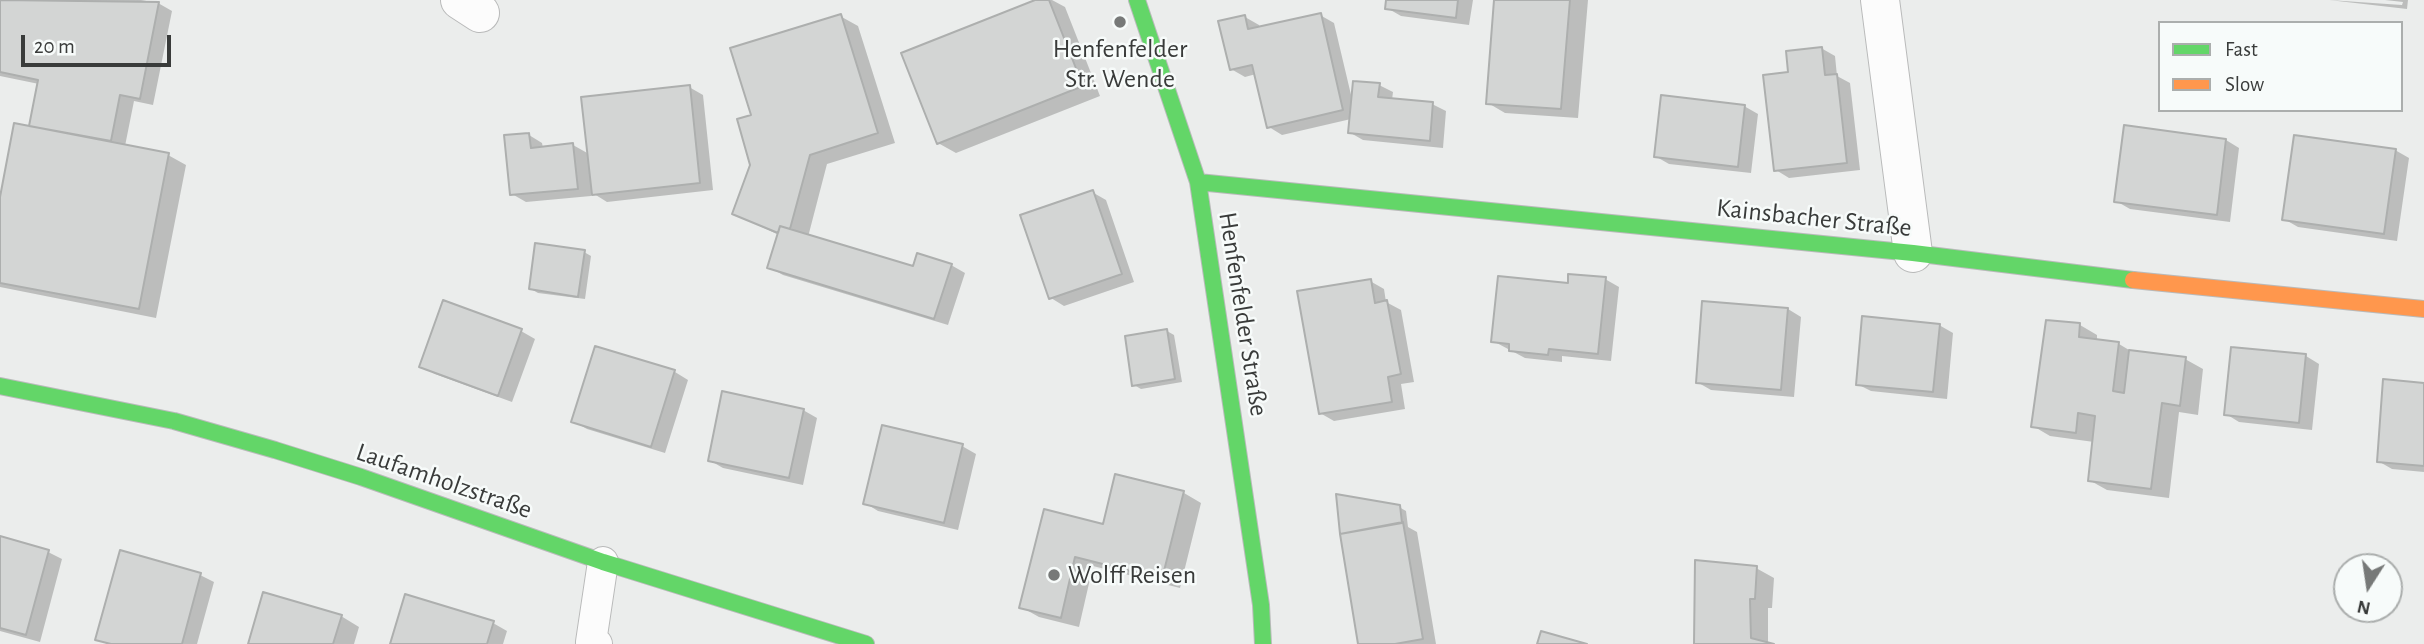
<!DOCTYPE html>
<html>
<head>
<meta charset="utf-8">
<style>
	body { margin:0 }
	#map { position:relative; width:2424px; height:644px; overflow:hidden; background:#ebedec; font-family:"Alegreya Sans",sans-serif }
	canvas { display:block }
	.legend { position:absolute; left:2158px; top:21px; width:245px; height:91px; box-sizing:border-box; background:#f7fbfa; border:2px solid #abaead; margin:0; padding:9px 12px; list-style:none; font-size:21px; color:#393b3a }
	.legend li { display:flex; align-items:center; gap:14px; height:35px }
	.legend b { width:35px; border:2px solid #abaead }
	.north { position:absolute; left:2333px; top:553px; width:70px; height:70px; box-sizing:border-box; background:#f7fbfa; border:2px solid #abaead; border-radius:50%; rotate:192deg; font-size:19px; font-weight:700; line-height:28px; text-align:center; color:#393b3a }
	.north::after { content:''; display:block; margin:auto; width:24px; height:32px; background:#777978; clip-path:polygon(50% 0,100% 100%,50% 72%,0 100%) }
	.scale { position:absolute; left:21px; top:35px; width:150px; height:32px; box-sizing:border-box; border:4px solid #393b3a; border-top:0; padding-left:9px; font-size:21px; line-height:24px; white-space:nowrap; color:#393b3a; -webkit-text-stroke:5px #f7fbfa; paint-order:stroke }
</style>
</head>
<body>
<div id="map">
<canvas width="2424" height="644"></canvas>
<ul class="legend">
<li><b style="height:9px;background:#63d668"></b>Fast</li>
<li><b style="height:9px;background:#ff974d"></b>Slow</li>
</ul>
<div class="north">N</div>
<div class="scale">20 m</div>
</div>
<script>
const ctx = document.querySelector('canvas').getContext('2d');
ctx.lineJoin = 'round';
function fillPath(path, color) { ctx.fillStyle = color; ctx.fill(path, 'evenodd'); }
const poly = rows => new Path2D(rows.map(r => 'M' + r).join(''));
function trace(path, color, width, dash) { ctx.strokeStyle = color; ctx.lineWidth = width; ctx.lineCap = dash ? 'butt' : 'round'; ctx.setLineDash(dash || []); ctx.stroke(path); }
function drawText(font, color, halo, rows, align = 'center') {
  ctx.font = font + ' "Alegreya Sans",sans-serif'; ctx.lineWidth = 5; ctx.setLineDash([]); ctx.textBaseline = 'middle'; ctx.strokeStyle = halo; ctx.fillStyle = color; for (const [text, x, y, turn = 0] of rows) {
    ctx.save(); ctx.translate(x, y); ctx.rotate((+turn || 0) * Math.PI / 180); ctx.textAlign = isNaN(turn) ? turn : align; if (halo) ctx.strokeText(text, 0, 0); ctx.fillText(text, 0, 0); ctx.restore();
  }
}
fillPath(poly([
	[0,0,141,0,158,3,172,11,153,105,134,101,125,146,168,155,186,165,156,318,0,287,0,206,31,128,39,84,0,76],
	[1040,0,1052,0,1065,7,1100,96,956,153,938,143],
	[1388,0,1473,0,1469,25,1401,16,1387,8],
	[1496,0,1588,0,1578,118,1505,113,1488,103],
	[2329,0,2402,5,2403,2,2385,0,2408,0,2407,9],
	[1320,15,1334,23,1352,99,1379,85,1393,92,1392,100,1432,104,1446,111,1443,148,1363,140,1349,132,1351,119,1282,135,1269,127,1256,74,1245,77,1231,69,1245,17,1259,25,1260,29],
	[840,16,858,26,895,143,827,164,808,237,914,269,951,265,965,273,948,325,783,275,769,267,779,235,734,214,752,165,753,116],
	[1821,48,1835,56,1837,76,1850,83,1860,170,1789,178,1776,170,1790,74],
	[689,87,703,95,713,190,607,202,591,192,591,196,526,202,512,194,529,135,542,143,543,148,573,145,589,154],
	[1744,106,1758,114,1751,173,1669,164,1655,156],
	[2226,140,2239,148,2230,222,2130,209,2116,201],
	[2395,150,2409,158,2397,241,2298,227,2284,219],
	[1092,192,1106,200,1134,282,1064,306,1051,298],
	[584,252,591,256,585,299,538,293,531,289],
	[1605,279,1619,287,1611,361,1562,356,1562,362,1525,358,1493,341,1569,285],
	[1370,281,1384,289,1386,302,1401,310,1414,382,1401,384,1405,409,1334,421,1320,413],
	[444,303,521,331,535,339,512,402,435,374,421,366],
	[1788,309,1801,317,1794,397,1711,390,1697,382],
	[1939,325,1953,333,1947,399,1871,391,1857,384],
	[2080,325,2097,335,2097,341,2119,344,2134,353,2185,359,2203,369,2198,415,2179,412,2169,498,2107,490,2089,480,2094,442,2050,436,2033,426],
	[1167,331,1174,335,1182,382,1141,389,1134,385],
	[596,348,675,372,688,380,665,453,587,429,573,421],
	[2306,356,2319,364,2312,430,2239,422,2226,414],
	[2424,385,2424,472,2392,469,2378,461],
	[803,410,817,418,803,485,723,468,709,460],
	[962,446,976,454,958,530,878,511,865,503],
	[1117,476,1184,493,1201,503,1180,588,1093,566,1079,627,1039,617,1021,607,1104,526],
	[1399,507,1406,511,1408,527,1417,532,1436,644,1360,644],
	[0,538,48,552,62,559,40,642,0,631],
	[1756,568,1774,578,1772,608,1768,608,1768,644,1696,644],
	[200,575,214,582,197,644,107,644,97,639],
	[406,596,493,623,507,631,503,644,392,644],
	[341,616,359,627,354,644,250,644]
]), '#0003');
const building = poly([
	[0,0,159,2,140,99,120,95,111,141,29,126,38,80,0,72,0,0],
	[1035,0,1049,0,1083,86,937,144,901,53,1035,0],
	[1386,0,1458,0,1456,18,1385,9,1386,0],
	[1494,0,1570,0,1561,109,1486,104,1494,0],
	[1321,13,1343,110,1267,128,1252,65,1230,70,1218,21,1245,15,1248,29,1321,13],
	[841,14,878,133,810,155,790,229,780,226,778,233,732,214,750,165,737,119,751,115,730,48,841,14],
	[1822,47,1825,75,1837,74,1847,163,1774,171,1763,75,1788,72,1786,51,1822,47],
	[1353,81,1380,83,1378,97,1433,102,1430,141,1348,133,1353,81],
	[690,85,700,183,592,195,581,97,690,85],
	[1661,95,1745,105,1738,167,1654,157,1661,95],
	[14,123,169,153,139,309,0,283,0,197,14,123],
	[2124,125,2226,139,2217,215,2114,202,2124,125],
	[529,133,531,148,573,143,578,189,510,195,504,135,529,133],
	[2294,135,2396,149,2384,234,2282,220,2294,135],
	[1093,190,1122,274,1049,299,1020,215,1093,190],
	[780,226,913,266,917,253,952,264,934,319,767,268,780,226],
	[535,243,585,250,578,297,529,289,535,243],
	[1568,274,1606,277,1598,354,1549,349,1548,355,1509,351,1509,344,1491,342,1498,276,1568,283,1568,274],
	[1371,279,1375,303,1387,300,1401,374,1388,377,1392,402,1319,414,1297,291,1371,279],
	[443,300,522,329,498,396,419,367,443,300],
	[1702,301,1788,308,1781,390,1696,383,1702,301],
	[1862,316,1940,324,1933,392,1856,385,1862,316],
	[2046,320,2080,323,2079,337,2119,342,2113,391,2124,393,2129,350,2186,357,2180,406,2162,403,2151,489,2088,481,2095,416,2078,413,2076,433,2031,427,2046,320],
	[1167,329,1175,379,1132,386,1125,336,1167,329],
	[595,346,675,370,651,447,571,422,595,346],
	[2231,347,2306,354,2299,423,2224,415,2231,347],
	[2383,379,2424,383,2424,466,2377,462,2383,379],
	[722,391,804,409,789,478,708,461,722,391],
	[882,425,963,444,944,523,863,504,882,425],
	[1115,474,1184,491,1162,579,1075,557,1061,618,1019,608,1044,509,1103,524,1115,474],
	[1336,494,1400,505,1402,523,1340,534,1336,494],
	[1403,522,1423,639,1395,644,1358,644,1340,534,1403,522],
	[0,536,49,550,26,635,0,628,0,536],
	[120,550,201,573,182,644,111,644,95,640,120,550],
	[1695,560,1757,566,1755,599,1750,599,1751,638,1774,644,1694,644,1695,560],
	[263,592,342,615,333,644,248,644,263,592],
	[405,594,494,621,487,644,390,644,405,594],
	[1541,631,1587,644,1537,644,1541,631]
]);
fillPath(building, '#d3d5d4');
trace(building, '#adafae', 2);
const lane = poly([
	[597,644,591,642,603,562]
]);
const street = poly([
	[460,0,480,13],
	[1880,0,1913,253]
]);
const fast = poly([
	[1137,0,1198,182,1261,605,1263,644],
	[1198,182,1913,253,2133,280],
	[0,386,174,421,275,450,361,477,603,562,866,644]
]);
const slow = poly([
	[2133,280,2424,309]
]);
trace(lane, '#b9baba', 32);
trace(street, '#b9baba', 40);
trace(fast, '#b9baba', 18);
trace(slow, '#b9baba', 18);
trace(lane, '#fcfcfc', 30);
trace(street, '#fcfcfc', 38);
trace(fast, '#63d668', 16);
trace(slow, '#ff974d', 16);
for (const [x, y, r, color] of [
	[1120,22,7,"#777978"],
	[1054,575,7,"#777978"]
]) { const dot = new Path2D(); dot.arc(x, y, r, 0, 2 * Math.PI); ctx.fillStyle = color; ctx.fill(dot); trace(dot, '#f7fbfa', 2.5); }
drawText('26px', '#393b3a', '#f7fbfa', [
	["Henfenfelder",1120,49],
	["Str. Wende",1120,79],
	["Wolff Reisen",1068,575,"left"]
]);
drawText('26px', '#393b3a', '#f7fbfa', [
	["Kainsbacher Straße",1814,218,6],
	["Henfenfelder Straße",1243,314,81],
	["Laufamholzstraße",444,481,19]
]);
</script>
</body>
</html>
